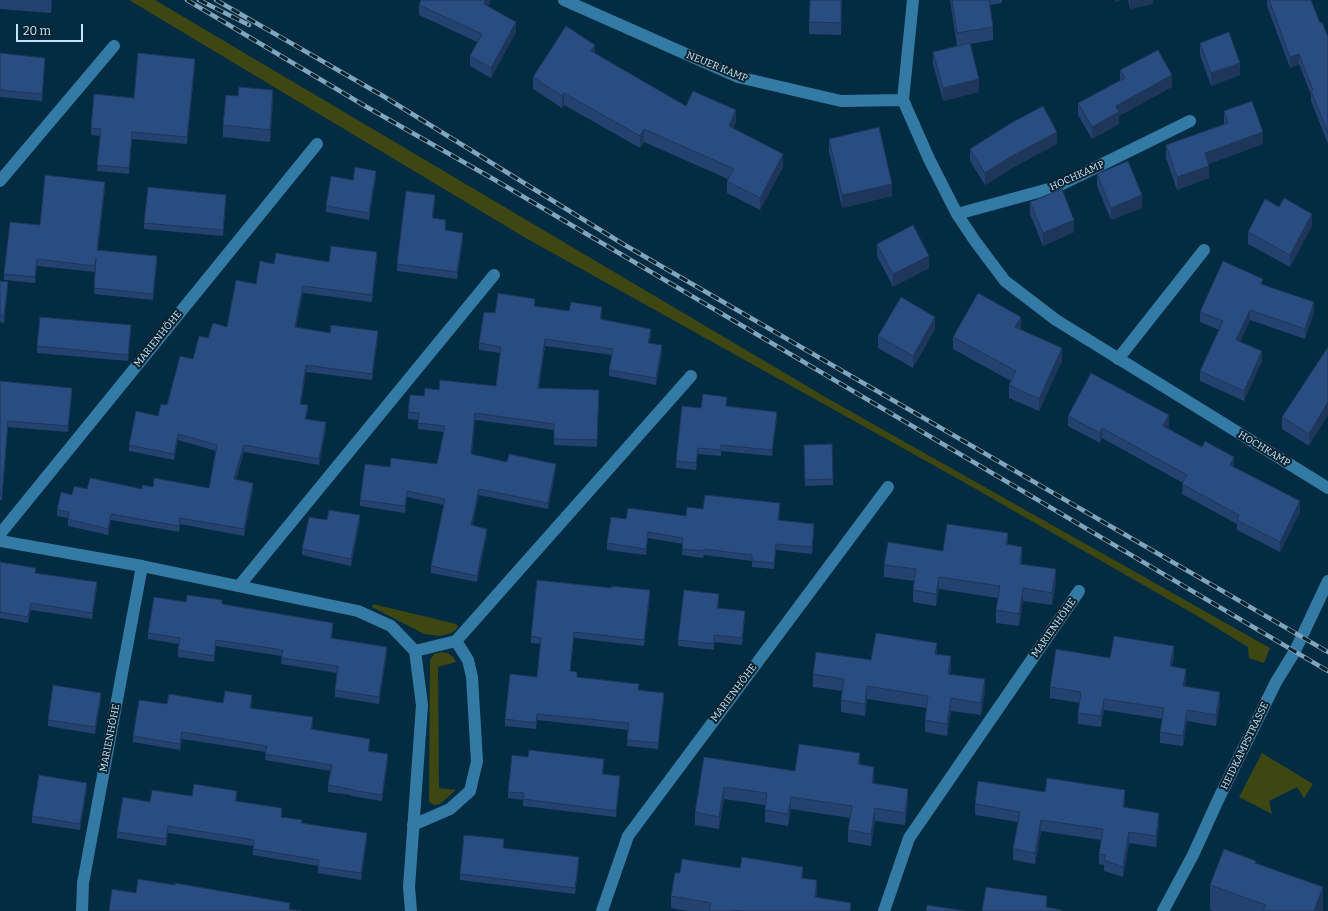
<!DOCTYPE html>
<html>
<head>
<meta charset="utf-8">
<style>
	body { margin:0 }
	#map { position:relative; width:1328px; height:911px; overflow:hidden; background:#032b41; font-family:Bitter,serif }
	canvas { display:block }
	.scale { position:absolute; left:16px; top:24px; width:67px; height:18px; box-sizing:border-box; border:2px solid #c2e4fb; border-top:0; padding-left:5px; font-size:12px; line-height:14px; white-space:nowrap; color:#c2e4fb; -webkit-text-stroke:3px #0a212e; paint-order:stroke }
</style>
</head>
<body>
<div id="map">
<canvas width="1328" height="911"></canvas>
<div class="scale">20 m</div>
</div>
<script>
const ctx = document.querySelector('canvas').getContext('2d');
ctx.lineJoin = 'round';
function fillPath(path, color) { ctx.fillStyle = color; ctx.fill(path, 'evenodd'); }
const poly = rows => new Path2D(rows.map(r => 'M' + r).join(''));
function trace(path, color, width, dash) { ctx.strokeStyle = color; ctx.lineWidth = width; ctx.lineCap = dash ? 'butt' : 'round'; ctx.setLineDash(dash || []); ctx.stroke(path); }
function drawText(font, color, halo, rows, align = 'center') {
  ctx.font = font + ' Bitter,serif'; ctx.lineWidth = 4; ctx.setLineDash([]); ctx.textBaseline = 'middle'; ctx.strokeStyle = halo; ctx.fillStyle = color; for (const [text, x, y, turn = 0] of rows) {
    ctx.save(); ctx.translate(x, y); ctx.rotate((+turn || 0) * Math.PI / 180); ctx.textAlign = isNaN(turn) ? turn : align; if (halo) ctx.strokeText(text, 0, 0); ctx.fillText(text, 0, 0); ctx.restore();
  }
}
fillPath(poly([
	[129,0,155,0,827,398,1270,648,1264,663,1249,658,1248,647,1194,614,960,480,524,237],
	[373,604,456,624,458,626,456,630,451,633,440,636,424,634,372,607],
	[442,652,448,653,454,658,456,662,438,667,439,788,456,790,440,804,434,805,429,802,429,795,430,660,434,654],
	[1262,753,1313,784,1304,798,1297,787,1269,801,1272,814,1239,797]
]), '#3e4612');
trace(poly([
	[564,0,738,77,841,101,903,100],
	[913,0,903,100,929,159,957,214,975,241,1005,281,1056,320,1328,488],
	[0,181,114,46],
	[957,214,1056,187,1190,121],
	[1118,359,1204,250],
	[0,534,317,144],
	[0,541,142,566,358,611,391,626,415,651,422,705,409,887,411,911],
	[239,586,494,275],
	[415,651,456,641,691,376],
	[413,825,450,809,470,791,477,761,472,677,468,660,456,641],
	[82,911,83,883,142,566],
	[602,911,628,836,888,487],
	[884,911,909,838,1079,591],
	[1163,911,1193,855,1218,800,1276,682,1295,651,1328,581]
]), '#337ba5', 12);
const rail = poly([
	[187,0,365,106,495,180,1328,671],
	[199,0,249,25],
	[216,0,383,96,623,244,1328,652]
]);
trace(rail, '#81a5bc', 4.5);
trace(rail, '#0a212e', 3, [9]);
fillPath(poly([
	[0,0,52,0,51,13,0,9],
	[421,0,491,0,488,6,516,32,491,78,470,66,470,56,477,42,419,15,419,5],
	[842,0,841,35,809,34,809,22],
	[950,0,1002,0,1002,3,990,5,993,27,993,40,970,44,979,92,943,101,933,64,933,52,957,46],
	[1128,0,1153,0,1153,4,1130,9],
	[1267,0,1311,0,1320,23,1328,37,1328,144,1311,101,1311,95,1299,64,1290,68,1267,6],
	[1200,43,1240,75,1211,86,1200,55],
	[0,53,45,64,42,101,0,97],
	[595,54,686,106,736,122,733,128,783,167,760,210,727,193,727,181,728,179,644,142,640,148,564,105,562,108,533,89,533,77],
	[195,65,187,144,132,139,129,174,97,171,100,136,91,135,91,128,134,98],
	[1120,70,1172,87,1119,116,1119,124,1092,139,1078,115,1078,103,1120,81],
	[273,103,270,142,223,137,223,125],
	[1224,111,1263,144,1209,164,1209,178,1177,190,1166,158,1166,145,1224,124],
	[829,139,892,196,842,208,829,151],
	[1057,144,1012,168,985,185,970,161,970,149],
	[1097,174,1142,208,1111,220,1097,186],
	[376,177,369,220,326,212,326,206,353,180],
	[105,188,98,250,157,262,153,300,94,294,95,272,37,266,35,283,4,280,4,274,40,225],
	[226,201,223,236,144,229,144,223],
	[435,201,433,218,446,226,446,230,463,239,457,279,397,271,397,264],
	[1030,202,1074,232,1043,246,1030,214],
	[1312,226,1290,267,1248,244,1248,232],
	[877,244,929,268,893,287,877,256],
	[377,258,372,302,303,293,296,327,330,333,378,337,372,380,306,372,301,404,308,411,306,419,326,429,319,465,244,452,236,480,253,489,244,536,180,524,179,532,111,520,108,535,68,526,68,518,57,516,57,510,72,495,87,489,142,489,153,487,209,488,216,451,178,440,174,460,129,451,129,445,158,416,167,405,193,359,208,338,227,327,256,284,274,264,329,262],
	[0,281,8,288,4,323,0,322],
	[1263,284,1314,312,1305,339,1250,320,1240,342,1262,361,1244,401,1200,381,1200,371,1219,330,1200,322,1200,312],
	[535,306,569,311,602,313,601,320,651,335,649,343,662,352,656,385,609,376,609,370,612,355,545,346,539,388,599,390,597,447,554,445,554,430,475,420,472,454,507,462,556,470,548,509,479,495,472,526,487,535,477,582,431,573,431,566,444,505,407,497,405,513,360,506,360,500,390,467,437,464,444,432,418,429,418,420,408,419,408,412,424,396,439,390,496,386,500,353,479,350,479,343,495,313],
	[935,329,913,368,878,348,878,336],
	[1021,329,1020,330,1062,361,1039,411,1009,398,1009,385,1011,381,953,349,953,337],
	[131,331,128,361,37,353,37,346],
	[1328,347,1309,446,1282,429,1282,417],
	[0,381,72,394,68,432,8,427,2,500,0,500],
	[727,403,726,406,777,418,772,456,721,451,721,456,698,454,696,470,676,468,676,461,701,408],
	[1068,416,1169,425,1168,428,1234,467,1300,512,1280,552,1237,530,1237,524,1182,494,1183,483,1102,438,1100,443,1068,426],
	[832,444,833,485,805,486,804,445],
	[703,509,780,510,779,520,814,530,812,554,776,550,774,569,752,567,752,561,704,555,703,558,682,555,683,544,648,538,646,555,607,550,607,543,626,519,686,516],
	[327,520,360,521,351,566,302,555,302,549],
	[1008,545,1022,559,1022,564,1056,582,1052,605,1023,601,1019,626,996,623,996,610,998,598,939,589,936,606,913,602,913,590,914,581,884,577,884,565,943,551],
	[0,562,36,573,97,588,92,619,31,610,28,623,0,618],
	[650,596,644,646,574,638,570,671,577,677,639,690,664,699,658,749,627,746,629,730,537,720,536,729,505,726,505,719,537,677,541,644,531,643,531,636],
	[719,601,718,608,745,617,742,645,714,642,714,650,678,646,678,640],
	[186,602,222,604,333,629,332,638,387,653,379,704,335,697,335,690,337,673,281,664,282,656,216,646,214,662,178,657,178,650,179,644,148,639,148,633],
	[937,654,951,669,950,674,985,691,981,715,951,711,947,736,925,732,925,720,926,708,867,699,865,716,841,712,841,700,843,691,813,687,813,674,871,660],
	[1174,657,1172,666,1186,680,1185,686,1220,702,1216,726,1187,721,1183,746,1160,743,1160,732,1162,719,1104,710,1101,727,1078,724,1078,713,1080,703,1050,698,1050,687,1110,658],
	[101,699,95,734,48,726,48,720],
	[252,702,251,708,313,724,312,729,370,745,369,751,388,760,382,801,351,796,351,795,328,792,328,785,331,771,265,760,266,752,182,739,180,750,133,742,133,736,167,704],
	[704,757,795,771,860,765,874,779,874,784,908,802,905,825,875,821,871,846,848,842,848,830,850,818,791,809,788,826,765,822,765,805,724,799,719,829,695,825,695,812],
	[604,765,603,774,620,782,616,817,523,806,523,800,508,798,508,792],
	[87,789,80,830,32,823,32,816],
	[1045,792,1125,801,1124,807,1159,823,1156,847,1129,843,1123,877,1104,871,1104,865,1099,864,1099,854,1101,840,1041,831,1035,864,1013,860,1013,849,1018,822,975,815,975,804],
	[192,796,237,797,236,801,282,814,282,817,367,840,361,880,318,873,318,866,253,855,253,846,168,833,166,846,117,838,117,832,150,802],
	[504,845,503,848,579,863,575,894,460,880,460,874],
	[1256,864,1323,911,1214,911,1210,910,1210,885],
	[803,878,817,893,816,897,851,911,687,911,671,908,671,896]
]), '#23426f');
fillPath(poly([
	[51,0,52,0,51,13],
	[486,0,491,0,484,15,484,4],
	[1115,0,1122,0,1115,2],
	[1130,0,1153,0,1153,4,1130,9],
	[516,22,516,32,491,78,491,68],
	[595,45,595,57,591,51],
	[1299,54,1299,64,1290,68,1290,57],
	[45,58,45,64,42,101,42,94],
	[195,59,195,65,187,144,187,137],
	[1240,63,1240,75,1211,86,1211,73],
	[1172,75,1172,87,1119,116,1119,124,1092,139,1092,127,1116,106],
	[979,79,979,92,943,101,943,88],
	[273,90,273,103,270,142,270,130],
	[564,93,564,105,562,108,562,96],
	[736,110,736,122,729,138,729,126],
	[644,129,644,142,640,148,640,136],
	[132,132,132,139,129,174,129,168],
	[1057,132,1057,144,1012,168,985,185,985,173,1012,156],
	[1263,132,1263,144,1205,165,1205,153],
	[783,154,783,167,760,210,760,198],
	[1209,166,1209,178,1177,190,1177,177],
	[376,171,376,177,369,220,369,213],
	[105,182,105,188,97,256,97,250],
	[892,184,892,196,842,208,842,195],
	[226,195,226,201,223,236,223,230],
	[435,195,435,201,432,224,432,218],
	[1142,195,1142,208,1111,220,1111,208],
	[1312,214,1312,226,1290,267,1290,255],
	[1074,220,1074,232,1043,246,1043,233],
	[463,233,463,239,457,279,457,272],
	[377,252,377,258,372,302,372,295],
	[157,256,157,262,153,300,153,294],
	[929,256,929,268,893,287,893,274],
	[37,259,37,266,35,283,35,277],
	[8,282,8,288,4,323,4,316],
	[303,286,303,293,295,333,295,327],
	[1314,302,1314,312,1305,339,1305,329],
	[602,307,602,313,600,326,600,319],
	[1250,310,1250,320,1236,350,1236,340],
	[935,317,935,329,913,368,913,356],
	[1021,317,1021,329,1015,340,1015,327],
	[131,325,131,331,128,361,128,355],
	[651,329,651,335,648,349,648,343],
	[378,331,378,337,372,380,372,374],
	[545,339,545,346,538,394,538,388],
	[662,345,662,352,656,385,656,378],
	[1062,348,1062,361,1039,411,1039,399],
	[1262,351,1262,361,1244,401,1244,391],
	[306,365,306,372,300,410,300,404],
	[72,388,72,394,68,432,68,426],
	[1328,402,1328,415,1309,446,1309,434],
	[308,405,308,411,305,425,305,419],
	[777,412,777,418,772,456,772,450],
	[475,413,475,420,471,460,471,454],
	[1169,415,1169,425,1163,436,1163,426],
	[8,421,8,427,2,500,2,493],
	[326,422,326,429,319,465,319,459],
	[1102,428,1102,438,1100,443,1100,433],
	[178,434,178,440,174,460,174,454],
	[244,445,244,452,234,486,234,479],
	[698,448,698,454,696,470,696,463],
	[1234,457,1234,468,1230,465],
	[556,464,556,470,548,509,548,503],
	[253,483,253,489,244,536,244,529],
	[479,489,479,495,471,532,471,525],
	[407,491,407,497,405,513,405,506],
	[1300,501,1300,512,1280,552,1280,542],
	[780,503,780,510,778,526,778,520],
	[111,514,111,520,108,535,108,529],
	[360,515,360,521,351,566,351,559],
	[180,518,180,524,179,532,179,526],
	[814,524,814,530,812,554,812,547],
	[487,529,487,535,477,582,477,576],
	[648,532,648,538,646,555,646,549],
	[1008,533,1008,545,1006,544],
	[776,544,776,550,774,569,774,563],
	[1022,547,1022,559,1020,576,1020,564],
	[1056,569,1056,582,1052,605,1052,593],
	[939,577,939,589,936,606,936,594],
	[97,582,97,588,92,619,92,613],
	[1023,588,1023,601,1019,626,1019,614],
	[650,590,650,596,644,646,644,640],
	[31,603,31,610,28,623,28,617],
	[745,611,745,617,742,645,742,638],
	[333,623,333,629,331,644,331,638],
	[574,632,574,638,570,677,570,671],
	[216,640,216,646,214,662,214,656],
	[937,643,937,655,935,654],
	[1174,646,1174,657,1170,677,1170,666],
	[387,647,387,653,379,704,379,697],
	[951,656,951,669,948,686,948,674],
	[1186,669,1186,680,1183,696,1183,686],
	[985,679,985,691,981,715,981,703],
	[867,686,867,699,865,716,865,704],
	[1220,692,1220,702,1216,726,1216,715],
	[101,693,101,699,95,734,95,727],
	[664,693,664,699,658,749,658,743],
	[252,695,252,702,250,714,250,708],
	[951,698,951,711,947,736,947,724],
	[1104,699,1104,710,1101,727,1101,716],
	[1187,710,1187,721,1183,746,1183,736],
	[182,732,182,739,180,750,180,744],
	[370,739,370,745,368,757,368,751],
	[860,753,860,765,858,764],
	[388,754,388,760,382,801,382,795],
	[874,767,874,779,872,796,872,783],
	[620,776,620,782,616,817,616,811],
	[87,783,87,789,80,830,80,824],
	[724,787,724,799,719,829,719,817],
	[908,789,908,802,905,825,905,813],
	[1125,790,1125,801,1123,818,1123,807],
	[791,797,791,809,788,826,788,814],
	[875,808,875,821,871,846,871,834],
	[1159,813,1159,823,1156,847,1156,836],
	[1041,820,1041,831,1035,864,1035,853],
	[168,826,168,833,166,846,166,839],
	[1129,832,1129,843,1123,877,1123,867],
	[367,833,367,840,361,880,361,873],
	[579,857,579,863,575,894,575,888],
	[803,867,803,879,801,878],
	[817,880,817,893,815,909,815,897],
	[1323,887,1323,911,1314,911],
	[1047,896,1047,911,1046,907]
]), '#1d365a');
const building = poly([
	[421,0,486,0,484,4,516,22,491,68,470,56,482,34,419,5,421,0],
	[810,0,841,0,841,23,809,22,810,0],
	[952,0,989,0,993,27,957,33,952,0],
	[1269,0,1311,0,1320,23,1322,22,1328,37,1328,133,1311,91,1313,90,1299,54,1290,57,1269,0],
	[566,26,595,45,591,51,686,106,693,91,736,110,729,126,783,154,760,198,727,181,734,169,644,129,640,136,564,93,562,96,533,77,566,26],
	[1229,32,1240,63,1211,73,1200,43,1229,32],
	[970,43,979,79,943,88,933,52,970,43],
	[1158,50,1172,75,1116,106,1119,112,1092,127,1078,103,1125,78,1120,70,1158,50],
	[0,53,45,58,42,94,0,90,0,53],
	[138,53,195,59,187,137,132,132,129,168,97,165,101,129,91,128,94,94,134,98,138,53],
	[239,87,273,90,270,130,223,125,226,95,238,96,239,87],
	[1252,101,1263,132,1205,153,1209,166,1177,177,1166,145,1228,123,1224,111,1252,101],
	[1043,106,1057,132,1012,156,985,173,970,149,1011,123,1043,106],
	[879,127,892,184,842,195,829,139,879,127],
	[1128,161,1142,195,1111,208,1097,174,1128,161],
	[355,167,376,171,369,213,326,206,331,176,353,180,355,167],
	[45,175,105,182,97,250,157,256,153,294,94,288,96,258,95,266,37,259,35,277,4,274,10,222,40,225,45,175],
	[148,187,226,195,223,230,144,223,148,187],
	[1062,189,1074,220,1043,233,1030,202,1062,189],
	[406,191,435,195,432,218,446,220,445,230,463,233,457,272,397,264,406,191],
	[1284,198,1312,214,1290,255,1248,232,1265,199,1279,207,1284,198],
	[913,225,929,256,893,274,877,244,913,225],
	[331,246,377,252,372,295,303,286,295,327,330,333,331,325,378,331,372,374,306,365,300,404,308,405,305,419,326,422,319,459,244,445,234,479,253,483,244,529,180,518,179,526,111,514,108,529,68,519,69,512,57,510,61,492,72,495,74,486,87,489,90,478,142,489,142,485,153,487,154,478,209,488,217,445,178,434,174,454,129,445,136,411,158,416,161,404,167,405,180,356,193,359,199,336,208,338,213,323,227,327,236,280,256,284,260,261,274,264,276,253,329,262,331,246],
	[1223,261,1263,279,1261,284,1314,302,1305,329,1250,310,1236,340,1262,351,1244,391,1200,371,1223,321,1200,312,1223,261],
	[0,281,8,282,4,316,0,316,0,281],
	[498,293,535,299,534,306,569,311,571,302,602,307,600,319,651,329,648,343,662,345,656,378,609,370,613,349,545,339,538,388,599,390,597,440,554,439,554,424,475,413,471,454,507,462,509,454,556,464,548,503,479,489,471,525,487,529,477,576,431,566,445,499,407,491,405,506,360,500,365,464,390,467,391,458,437,464,445,426,418,423,419,413,408,412,410,395,424,396,425,388,439,390,440,380,496,386,501,347,479,343,484,312,495,313,498,293],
	[978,293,1021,317,1015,327,1062,348,1039,399,1009,385,1016,371,953,337,978,293],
	[901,297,935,317,913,356,878,336,901,297],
	[40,317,131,325,128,355,37,346,40,317],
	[1328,347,1328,402,1309,434,1282,417,1328,347],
	[1091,373,1169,415,1163,426,1202,447,1205,441,1234,457,1230,465,1300,501,1280,542,1237,520,1239,515,1182,484,1187,475,1102,428,1100,433,1068,416,1091,373],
	[0,381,72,388,68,426,8,421,2,493,0,493,0,381],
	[703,394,727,397,726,406,777,412,772,450,721,445,721,450,698,448,696,463,676,461,682,406,701,408,703,394],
	[832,444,833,479,805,480,804,445,832,444],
	[705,495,780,503,778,520,814,524,812,547,776,544,774,563,752,561,752,555,704,549,703,551,682,549,683,538,648,532,646,549,607,543,611,517,626,519,628,508,686,516,687,507,703,509,705,495],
	[329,510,360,515,351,559,302,549,309,517,327,520,329,510],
	[947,524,1008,533,1006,544,1022,547,1020,564,1056,569,1052,593,1023,588,1019,614,996,610,1000,586,939,577,936,594,913,590,916,569,884,565,888,542,943,551,947,524],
	[0,562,36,568,35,573,97,582,92,613,31,603,28,617,0,612,0,562],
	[537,580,611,588,611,586,650,590,644,640,574,632,570,671,577,672,577,677,639,684,638,690,664,693,658,743,627,740,629,723,537,714,536,723,505,719,510,674,537,677,541,638,531,636,537,580],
	[684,590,719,594,717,608,745,611,742,638,714,635,714,644,678,640,684,590],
	[187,595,222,600,222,604,333,623,331,638,387,647,379,697,335,690,338,666,281,658,283,650,216,640,214,656,178,650,180,638,148,633,154,597,186,602,187,595],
	[876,633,937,643,935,654,951,656,948,674,985,679,981,703,951,698,947,724,925,720,928,696,867,686,865,704,841,700,844,679,813,674,816,652,871,660,876,633],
	[1114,636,1174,646,1170,666,1186,669,1183,686,1220,692,1216,715,1187,710,1183,736,1160,732,1164,708,1104,699,1101,716,1078,713,1081,692,1050,687,1056,649,1110,658,1114,636],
	[53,685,101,693,95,727,48,720,53,685],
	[225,691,252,695,250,708,313,717,311,729,370,739,368,751,388,754,382,795,351,790,351,789,328,785,332,765,265,754,267,746,182,732,180,744,133,736,139,700,167,704,169,694,223,703,225,691],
	[799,744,860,753,858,764,874,767,872,783,908,789,905,813,875,808,871,834,848,830,852,806,791,797,788,814,765,810,767,793,724,787,719,817,695,812,704,757,795,771,799,744],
	[529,750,604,759,602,774,620,776,616,811,523,799,524,793,508,792,512,755,528,757,529,750],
	[39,775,87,783,80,824,32,816,39,775],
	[1047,778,1125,790,1123,807,1159,813,1156,836,1129,832,1123,867,1104,860,1105,855,1099,854,1103,829,1041,820,1035,853,1013,849,1020,812,975,804,978,781,1045,792,1047,778],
	[194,784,237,791,235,801,282,808,281,817,302,820,301,823,367,833,361,873,318,867,319,860,253,849,254,840,168,826,166,839,117,832,123,797,150,802,152,790,192,796,194,784],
	[464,835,504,839,503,848,579,857,575,888,460,874,464,835],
	[1224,849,1256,861,1255,863,1323,887,1314,911,1263,911,1266,905,1210,885,1224,849],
	[742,857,803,867,801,878,817,880,815,897,851,903,850,911,741,911,733,910,733,911,709,911,711,903,671,896,675,873,680,873,682,859,740,868,742,857],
	[138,879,175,885,175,883,290,903,289,909,302,911,109,911,112,889,136,893,138,879],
	[986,887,1047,896,1046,907,1061,910,1061,911,982,911,986,887],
	[927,905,965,911,926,911,927,905]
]);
fillPath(building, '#294d81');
trace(building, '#1d365a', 1);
drawText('10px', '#c2e4fb', '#0a212e', [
	["NEUER KAMP",717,67,22],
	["HOCHKAMP",1077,176,-24],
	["MARIENHÖHE",158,339,-51],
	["HOCHKAMP",1264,449,31],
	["MARIENHÖHE",1054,628,-55],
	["MARIENHÖHE",734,693,-53],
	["MARIENHÖHE",110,738,-79],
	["HEIDKAMPSTRASSE",1245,746,-64]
]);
</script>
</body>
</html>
